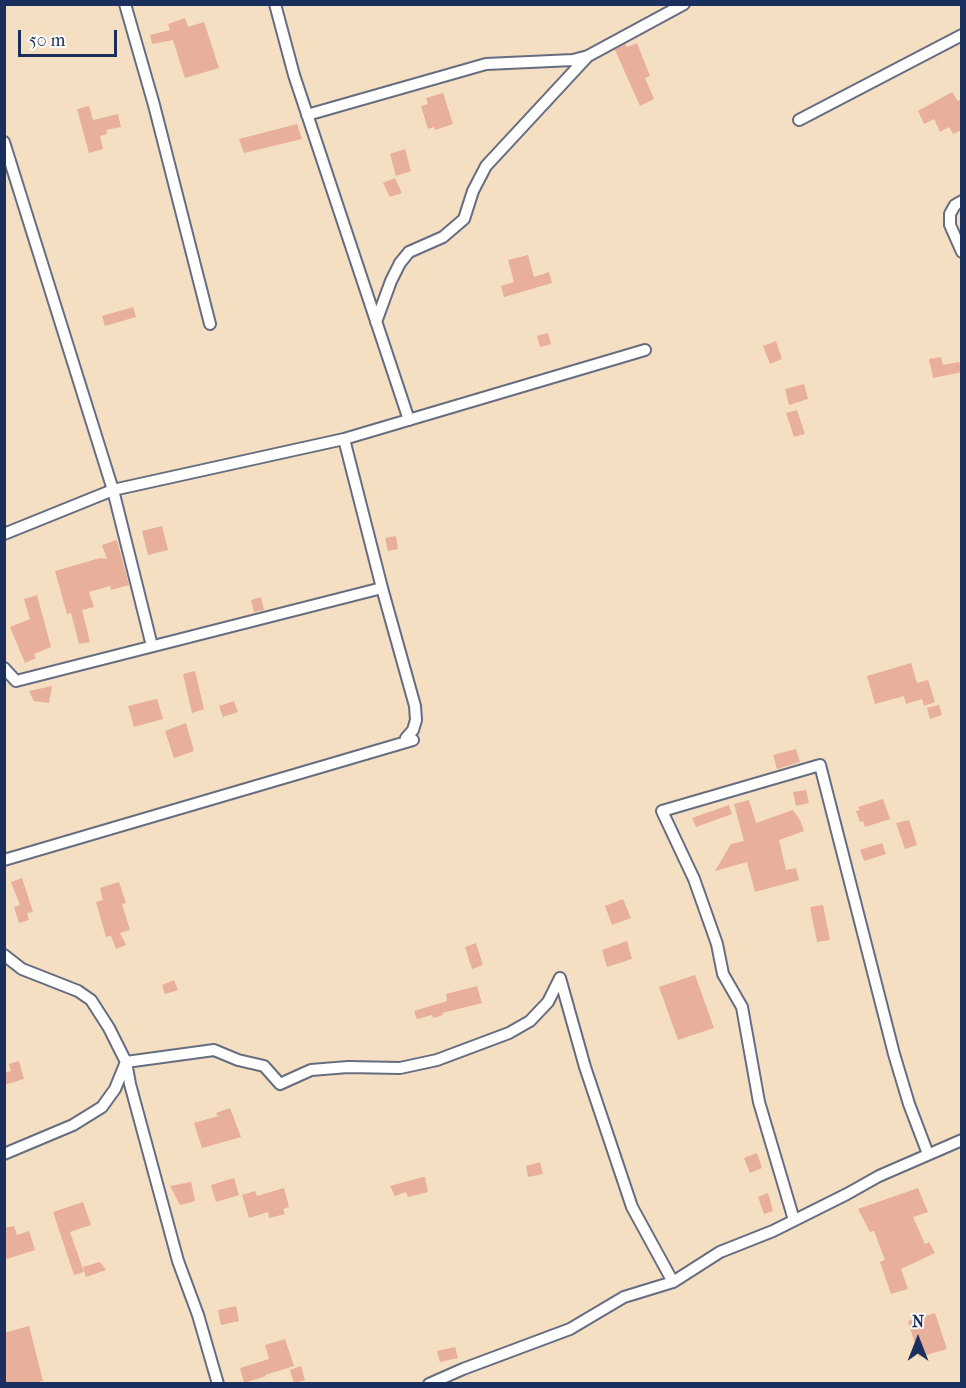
<!DOCTYPE html>
<html>
<head>
<meta charset="utf-8">
<style>
	body { margin:0 }
	#map { position:relative; width:966px; height:1388px; overflow:hidden; background:#f4dfc3; font-family:"IM FELL French Canon",serif }
	canvas { display:block }
	.frame { position:absolute; inset:0; border:6px solid #1b2f5e; pointer-events:none }
	.north { position:absolute; left:888px; top:1310px; width:60px; height:60px; -webkit-text-stroke:4px #fdfcf7; paint-order:stroke; rotate:0deg; font-size:16px; font-weight:700; line-height:24px; text-align:center; color:#1b2f5e }
	.north::after { content:''; display:block; margin:auto; width:21px; height:27px; background:#1b2f5e; clip-path:polygon(50% 0,100% 100%,50% 72%,0 100%) }
	.scale { position:absolute; left:18px; top:30px; width:99px; height:27px; box-sizing:border-box; border:3px solid #1b2f5e; border-top:0; padding-left:8px; font-size:18px; line-height:21px; white-space:nowrap; color:#1b2f5e; -webkit-text-stroke:4px #fdfcf7; paint-order:stroke }
</style>
</head>
<body>
<div id="map">
<canvas width="966" height="1388"></canvas>
<div class="frame"></div>
<div class="north">N</div>
<div class="scale">50 m</div>
</div>
<script>
const ctx = document.querySelector('canvas').getContext('2d');
ctx.lineJoin = 'round';
function fillPath(path, color) { ctx.fillStyle = color; ctx.fill(path, 'evenodd'); }
const poly = rows => new Path2D(rows.map(r => 'M' + r).join(''));
function trace(path, color, width, dash) { ctx.strokeStyle = color; ctx.lineWidth = width; ctx.lineCap = dash ? 'butt' : 'round'; ctx.setLineDash(dash || []); ctx.stroke(path); }
fillPath(poly([
	[185,18,188,27,204,22,219,68,185,78,173,40,152,44,150,35,170,30,168,24],
	[637,43,650,76,645,78,654,99,640,106,615,50,625,44,627,47],
	[952,92,958,101,962,99,962,130,953,134,949,127,940,132,934,119,924,124,918,111],
	[443,93,453,124,435,130,434,127,428,129,421,106,428,104,426,98],
	[89,106,93,120,118,114,121,127,106,130,107,134,100,136,103,149,89,153,77,109],
	[297,124,302,139,244,153,239,139],
	[405,149,411,171,396,176,390,154],
	[395,178,402,193,390,197,383,183],
	[528,255,534,277,549,272,552,283,504,297,501,286,514,282,508,260],
	[133,307,136,317,105,326,102,316],
	[548,333,551,344,540,347,537,336],
	[776,341,782,359,770,364,763,346],
	[941,357,943,365,959,362,962,372,933,378,929,359],
	[804,384,808,399,789,405,785,389],
	[797,410,805,434,794,437,786,413],
	[162,526,168,550,148,555,142,531],
	[396,536,398,549,388,551,385,538],
	[117,540,129,585,111,590,110,586,89,592,94,607,82,610,90,642,79,644,71,613,67,614,55,571,100,558,107,559,102,545],
	[37,595,51,647,34,654,36,658,25,663,10,627,30,619,24,599],
	[261,597,264,610,254,612,251,600],
	[911,663,917,683,928,680,935,702,924,706,922,699,906,704,904,696,875,704,867,676],
	[195,671,204,709,192,713,183,674],
	[52,686,49,703,34,701,29,691],
	[157,699,163,719,134,727,128,706],
	[234,701,238,712,223,717,219,706],
	[939,705,942,715,930,719,927,708],
	[186,723,194,751,174,758,165,731],
	[796,749,800,762,777,769,773,755],
	[806,790,809,803,796,806,793,792],
	[883,799,890,819,865,827,863,821,860,822,856,811,860,810,858,807],
	[749,800,756,823,793,810,800,820,804,831,779,840,786,870,796,868,799,880,755,892,747,862,715,871,731,844,744,841,734,804],
	[729,805,732,814,696,827,692,818],
	[909,820,917,845,905,849,896,823],
	[882,843,886,854,864,861,860,850],
	[22,878,33,912,27,913,29,920,19,923,14,907,20,905,11,882],
	[119,882,126,903,122,904,130,930,120,933,126,945,116,949,111,936,106,937,96,902,103,900,100,888],
	[623,899,631,918,612,925,605,906],
	[823,905,830,940,817,942,810,907],
	[627,941,632,959,607,967,602,950],
	[476,943,483,965,472,969,465,947],
	[695,975,714,1028,678,1040,659,987],
	[174,980,178,990,165,994,162,985],
	[477,986,482,1003,442,1013,443,1015,433,1018,432,1015,417,1019,414,1011,447,1001,446,994],
	[19,1061,24,1079,4,1085,4,1073,11,1071,9,1064],
	[230,1108,241,1137,202,1148,194,1123,218,1116,216,1113],
	[757,1153,762,1168,750,1173,744,1158],
	[540,1162,543,1174,528,1177,526,1166],
	[423,1177,425,1177,428,1192,408,1197,406,1192,395,1196,390,1186],
	[234,1178,239,1195,216,1202,211,1185],
	[191,1182,195,1201,180,1205,170,1186],
	[284,1188,289,1207,283,1209,285,1214,269,1218,268,1212,249,1218,242,1195,255,1191,257,1196],
	[918,1188,928,1212,913,1217,925,1244,929,1242,935,1253,901,1269,908,1289,891,1294,880,1262,885,1260,874,1231,870,1232,858,1209],
	[768,1193,773,1211,764,1214,758,1197],
	[83,1202,91,1225,70,1232,84,1272,74,1275,53,1212],
	[14,1226,17,1235,29,1231,35,1250,7,1259,4,1253,4,1228],
	[100,1262,106,1270,86,1277,83,1267],
	[236,1306,239,1321,221,1325,218,1310],
	[935,1313,947,1349,919,1357,908,1321],
	[29,1326,43,1381,33,1383,4,1383,4,1333],
	[285,1339,294,1366,265,1375,266,1376,244,1383,240,1368,269,1359,265,1345],
	[455,1347,458,1358,440,1362,437,1351],
	[301,1366,305,1380,294,1383,290,1370]
]), '#e8af9a');
const street = poly([
	[125,4,154,105,210,324],
	[275,4,294,75,409,420],
	[307,115,486,64,573,60,588,56,684,4],
	[799,120,962,35],
	[4,142,113,490,152,646],
	[962,201,955,205,950,214,950,225,962,252],
	[376,322,391,281,400,263,409,252,443,237,464,219,473,191,486,166,588,56],
	[344,439,382,588,415,706,416,720,413,730,406,738,412,740],
	[4,534,113,490,344,439,645,350],
	[4,668,16,681,382,588],
	[4,860,413,740],
	[4,955,22,969,78,991,91,1000,109,1028,126,1062,130,1084,178,1261,198,1315,218,1384],
	[560,978,585,1067,632,1207,673,1282],
	[4,1154,73,1125,102,1107,115,1089,126,1062,214,1050,238,1060,264,1066,280,1084,311,1070,348,1067,400,1068,437,1060,509,1033,530,1021,548,1002,560,978],
	[794,1220,759,1102,742,1007,723,974,717,944,694,879,662,811,820,765,894,1054,909,1104,928,1154],
	[429,1384,463,1369,570,1329,624,1297,673,1282,720,1252,773,1231,847,1194,879,1176,962,1140]
]);
trace(street, '#676d81', 14);
trace(street, '#fff', 10);
</script>
</body>
</html>
